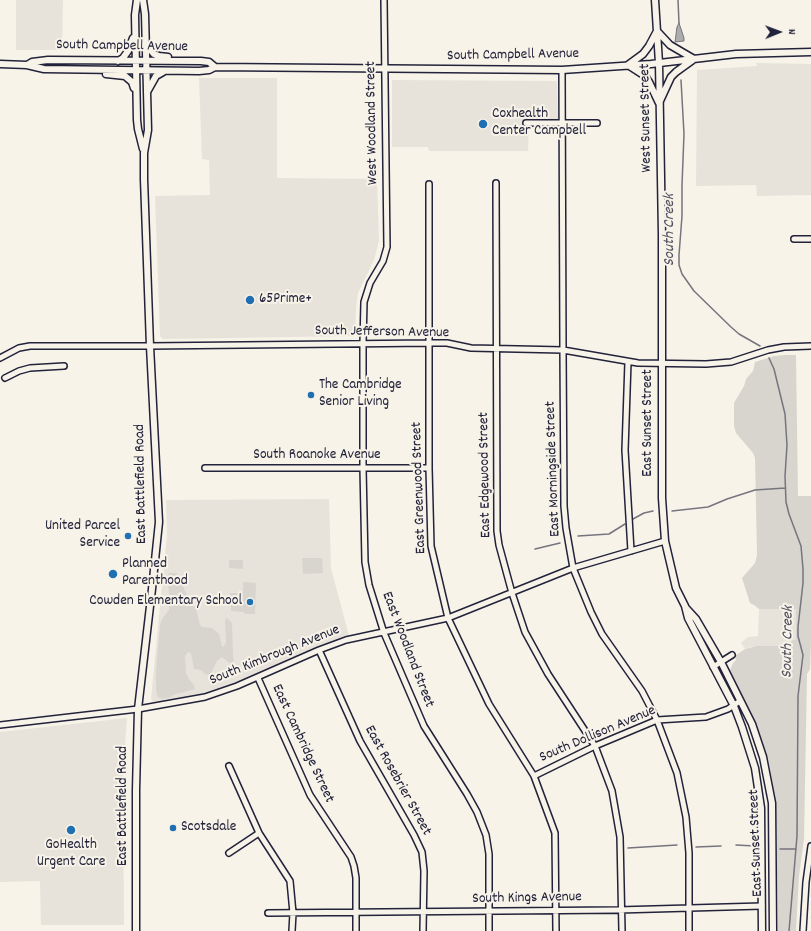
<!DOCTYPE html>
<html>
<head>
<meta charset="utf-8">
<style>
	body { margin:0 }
	#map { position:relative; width:811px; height:931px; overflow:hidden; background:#f7f3e8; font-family:Dekko,sans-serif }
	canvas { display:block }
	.north { position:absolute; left:759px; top:12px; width:40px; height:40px; -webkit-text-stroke:3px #f7f3e8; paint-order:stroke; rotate:89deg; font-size:11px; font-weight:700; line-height:16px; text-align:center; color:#22223b }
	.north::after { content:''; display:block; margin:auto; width:14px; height:18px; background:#22223b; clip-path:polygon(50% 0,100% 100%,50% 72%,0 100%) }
</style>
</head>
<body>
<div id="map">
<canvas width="811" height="931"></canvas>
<div class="north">N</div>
</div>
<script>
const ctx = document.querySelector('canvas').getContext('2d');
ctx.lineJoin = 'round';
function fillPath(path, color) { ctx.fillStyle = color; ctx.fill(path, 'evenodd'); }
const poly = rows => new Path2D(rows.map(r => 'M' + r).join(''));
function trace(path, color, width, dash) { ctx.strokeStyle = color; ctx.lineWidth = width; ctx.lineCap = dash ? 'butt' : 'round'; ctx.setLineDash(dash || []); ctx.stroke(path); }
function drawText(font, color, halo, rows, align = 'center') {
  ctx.font = font + ' Dekko,sans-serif'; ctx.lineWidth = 4; ctx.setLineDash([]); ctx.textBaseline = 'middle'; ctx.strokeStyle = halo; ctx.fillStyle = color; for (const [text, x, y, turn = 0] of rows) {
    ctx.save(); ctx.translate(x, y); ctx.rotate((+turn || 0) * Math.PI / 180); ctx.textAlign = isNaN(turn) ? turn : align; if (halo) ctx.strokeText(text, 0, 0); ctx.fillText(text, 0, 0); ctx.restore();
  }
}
fillPath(poly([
	[16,0,63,0,62,50,16,50],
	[756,63,811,64,811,195,757,196,756,185,696,186,697,70,757,66],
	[199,78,277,78,277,178,377,179,379,241,374,260,358,293,356,309,355,336,163,339,160,336,155,196,210,195,209,160,202,159],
	[392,80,557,81,558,119,529,119,528,151,429,151,428,147,392,147],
	[329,499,331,568,349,636,337,640,232,685,210,692,172,700,153,702,151,699,167,534,166,500],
	[759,609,796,609,796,640,793,640,788,646,750,647,745,649,741,643,748,637,758,636],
	[127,718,123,772,124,925,41,925,40,881,0,882,0,732]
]), '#e7e3db');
fillPath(poly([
	[785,355,796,355,798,496,811,496,811,639,810,669,807,674,804,839,799,876,796,931,778,931,776,820,775,799,769,763,756,724,733,680,730,670,733,663,736,660,735,656,745,649,757,646,788,646,793,640,796,640,796,609,759,609,754,605,750,603,742,578,755,563,757,555,755,458,753,453,736,433,734,426,734,403,744,386,746,379,753,371,755,362,774,356],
	[302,558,322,558,323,573,303,574],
	[229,560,243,560,243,569,229,568],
	[169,573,175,573,177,574,189,599,196,609,200,625,202,627,212,628,219,634,222,646,223,647,226,643,225,620,227,618,232,623,233,654,234,661,230,663,222,657,217,661,210,675,205,674,201,670,194,669,191,653,188,652,185,656,186,673,189,679,194,685,195,689,173,695,171,697,162,699,158,697,156,691,156,671,160,625,162,619,169,610,170,599,167,577],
	[243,582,256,583,255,614,245,614,244,612,231,611,230,593,243,593]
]), '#d8d5cf');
const water = poly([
	[679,23,684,38,684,41,675,42,677,27,679,23]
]);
fillPath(water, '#aeabad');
trace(water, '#76747f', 1);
trace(poly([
	[678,0,679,23],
	[681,80,684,134,682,185,682,216,679,255,679,265,682,274,694,291,731,327,739,334,760,346],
	[769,358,774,369,785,414,787,445,785,476,786,502,789,514,801,546,803,569,803,583,798,627,798,636,803,655,798,696,797,836,789,931],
	[672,511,708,507,727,499,755,490,785,488],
	[633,519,644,513,653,511],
	[578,536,609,534,625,524],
	[535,549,560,543],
	[736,845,755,846],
	[696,847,721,846],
	[628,848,677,845],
	[780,849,796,849]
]), '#76747f', 1.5);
const minor = poly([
	[384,0,387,247,383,261,370,283,364,302,363,343,363,468,365,562,369,585,384,633,424,726,467,794,477,812,486,835,489,854,489,931],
	[562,70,563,350,564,506,566,528,573,568,591,612,602,634,642,691,657,720,677,773,686,817,689,853,689,931],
	[526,123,597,123],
	[496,183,497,531,499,545,512,593,525,632,548,674,595,746,612,791,620,837,622,931],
	[429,184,429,468,431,546,448,618,489,704,534,776,555,833,556,931],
	[794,239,811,239],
	[0,358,19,348,30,346,150,346,430,343,447,343,471,348,563,350,638,363,706,364,731,362,768,350,784,347,811,346],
	[628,362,625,450,631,551],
	[5,378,19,371,30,368,64,366],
	[205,468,429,468],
	[319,650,360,741,414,835,422,852,424,871,423,931],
	[713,667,732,655],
	[258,678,310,795,351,857,354,866,356,878,356,931],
	[0,725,138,709,205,697,237,686,319,650,346,640,448,618,573,568,665,541],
	[229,766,259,833,290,881,293,913,292,931],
	[534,776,595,746,657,720,706,717,728,709,740,701],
	[229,853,259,833],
	[268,913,618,910,762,906],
	[803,931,806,882,811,846]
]);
const major = poly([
	[137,0,135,15,137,120,138,129,143,149],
	[655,0,659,63,662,235,662,498,665,541,676,588,685,606,688,618,734,706,742,727,755,768,761,808,762,931],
	[657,31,670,45,694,59,676,72,671,77,659,103,649,82,645,76,628,65,643,54,649,46,657,31],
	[146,43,148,47,154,54,159,56,168,57],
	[118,61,123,58,128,51,133,38],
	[0,64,27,65,44,69,199,71,209,70,215,67,562,70,651,64,736,54,811,52],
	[27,65,32,62,48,60,201,61,209,62,215,67],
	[106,74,125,76,132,82,134,88],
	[147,92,156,76,163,72],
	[686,608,696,619,721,662,752,724,763,757,772,803,773,931],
	[136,931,136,790,138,709,152,589,159,522,150,346,144,179,144,153,148,130,145,14,143,0]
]);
trace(minor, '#22223b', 8);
trace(major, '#22223b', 9);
trace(minor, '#f7f3e8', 5);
trace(major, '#f7f3e8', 6);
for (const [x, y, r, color] of [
	[483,124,5,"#1f6fb2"],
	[250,300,5,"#1f6fb2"],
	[311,395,4,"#1f6fb2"],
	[128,536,4,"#1f6fb2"],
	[113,574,5,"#1f6fb2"],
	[250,602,4,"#1f6fb2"],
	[173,828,4,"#1f6fb2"],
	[71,830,5,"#1f6fb2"]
]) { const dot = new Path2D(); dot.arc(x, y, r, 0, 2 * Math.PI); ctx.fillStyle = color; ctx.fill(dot); trace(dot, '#f7f3e8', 1.5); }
drawText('15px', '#22223b', '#f7f3e8', [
	["South Campbell Avenue",122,47,1],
	["South Campbell Avenue",513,56,-1],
	["West Sunset Street",647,118,-91],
	["West Woodland Street",373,123,-91],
	["South Jefferson Avenue",382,333,1],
	["East Sunset Street",649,423,-90],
	["South Roanoke Avenue",317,456],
	["East Morningside Street",554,469,-92],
	["East Edgewood Street",486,475,-91],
	["East Battlefield Road",142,484,-91],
	["East Greenwood Street",420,488,-92],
	["East Woodland Street",407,650,69],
	["South Kimbrough Avenue",275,656,-22],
	["South Dollison Avenue",598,735,-23],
	["East Cambridge Street",302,744,65],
	["East Rosebrier Street",397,781,61],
	["East Battlefield Road",124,806,-90],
	["East Sunset Street",757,843,-92],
	["South Kings Avenue",527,899,-1]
]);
drawText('15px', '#22223b', '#f7f3e8', [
	["Coxhealth",492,115],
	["Center Campbell",492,132],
	["65Prime+",259,300],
	["The Cambridge",319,386],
	["Senior Living",319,403],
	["United Parcel",120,527,"right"],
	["Service",120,544,"right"],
	["Planned",122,565],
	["Parenthood",122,582],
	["Cowden Elementary School",242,602,"right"],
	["Scotsdale",181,828],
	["GoHealth",71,846,"center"],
	["Urgent Care",71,863,"center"]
], 'left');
drawText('italic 16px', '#535263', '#f7f3e8', [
	["South Creek",671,230,-90],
	["South Creek",789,642,-89]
]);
</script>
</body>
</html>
